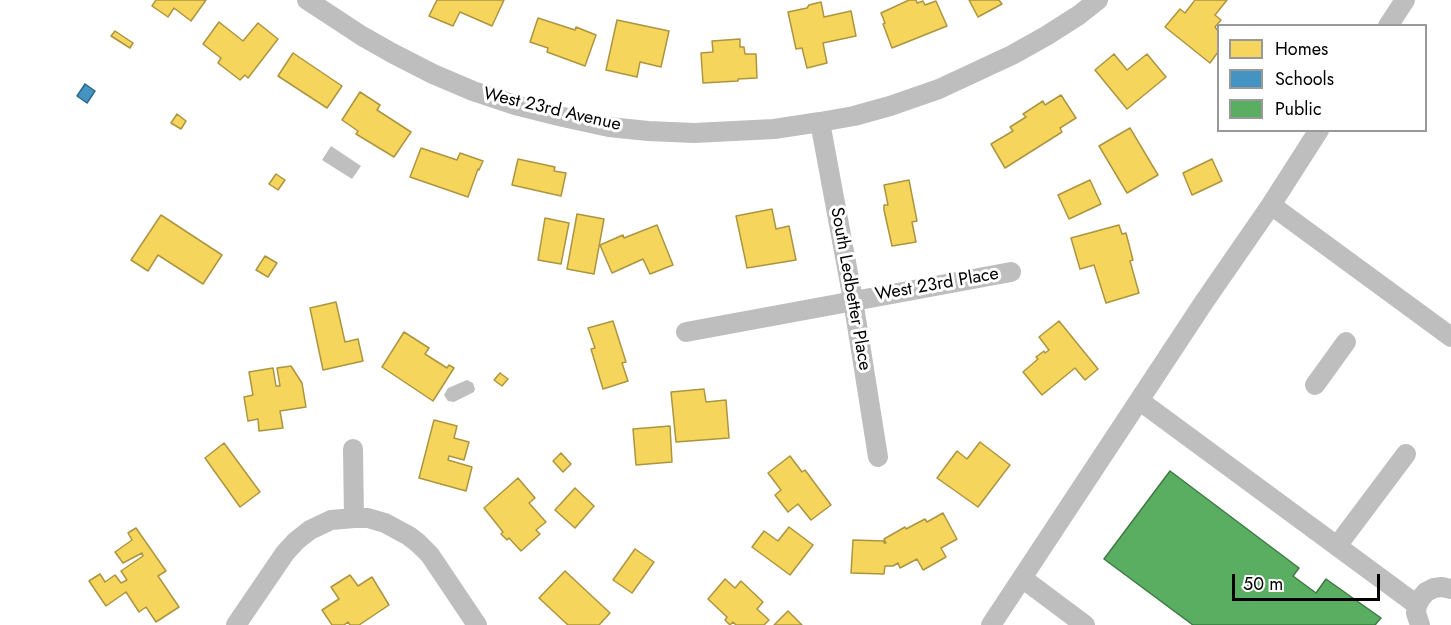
<!DOCTYPE html>
<html>
<head>
<meta charset="utf-8">
<style>
	body { margin:0 }
	#map { position:relative; width:1451px; height:625px; overflow:hidden; background:#fff; font-family:Jost,sans-serif }
	canvas { display:block }
	.legend { position:absolute; left:1217px; top:24px; width:210px; height:108px; box-sizing:border-box; background:#fff; border:2px solid #999; margin:0; padding:8px 10px; list-style:none; font-size:18px; color:#000 }
	.legend li { display:flex; align-items:center; gap:12px; height:30px }
	.legend b { width:30px; border:2px solid #999 }
	.scale { position:absolute; left:1232px; top:574px; width:148px; height:27px; box-sizing:border-box; border:3px solid #000; border-top:0; padding-left:8px; font-size:18px; line-height:21px; white-space:nowrap; color:#000; -webkit-text-stroke:4px #fff; paint-order:stroke }
</style>
</head>
<body>
<div id="map">
<canvas width="1451" height="625"></canvas>
<ul class="legend">
<li><b style="height:16px;background:#f6d55c"></b>Homes</li>
<li><b style="height:16px;background:#4393c3"></b>Schools</li>
<li><b style="height:16px;background:#5aae61"></b>Public</li>
</ul>
<div class="scale">50 m</div>
</div>
<script>
const ctx = document.querySelector('canvas').getContext('2d');
ctx.lineJoin = 'round';
function fillPath(path, color) { ctx.fillStyle = color; ctx.fill(path, 'evenodd'); }
const poly = rows => new Path2D(rows.map(r => 'M' + r).join(''));
function trace(path, color, width, dash) { ctx.strokeStyle = color; ctx.lineWidth = width; ctx.lineCap = dash ? 'butt' : 'round'; ctx.setLineDash(dash || []); ctx.stroke(path); }
function drawText(font, color, halo, rows, align = 'center') {
  ctx.font = font + ' Jost,sans-serif'; ctx.lineWidth = 6; ctx.setLineDash([]); ctx.textBaseline = 'middle'; ctx.strokeStyle = halo; ctx.fillStyle = color; for (const [text, x, y, turn = 0] of rows) {
    ctx.save(); ctx.translate(x, y); ctx.rotate((+turn || 0) * Math.PI / 180); ctx.textAlign = isNaN(turn) ? turn : align; if (halo) ctx.strokeText(text, 0, 0); ctx.fillText(text, 0, 0); ctx.restore();
  }
}
fillPath(poly([
	[331,146,361,166,352,179,322,160],
	[467,380,473,383,475,389,474,392,454,402,448,401,444,395,448,388]
]), '#bfbfbf');
const homes = poly([
	[156,0,206,0,191,21,174,8,168,17,152,6,156,0],
	[437,0,504,0,492,26,460,12,453,26,429,16,437,0],
	[909,0,916,0,917,3,923,1,925,5,936,1,947,26,892,48,883,24,885,23,881,13,909,0],
	[969,0,999,0,1002,4,978,17,969,0],
	[1195,0,1227,0,1215,15,1221,20,1215,27,1218,31,1218,52,1210,63,1165,27,1180,9,1185,13,1195,0],
	[821,2,824,17,851,11,856,36,823,43,827,63,807,68,802,48,796,49,788,12,807,8,809,5,821,2],
	[538,18,575,30,576,27,596,35,585,66,547,52,548,48,530,42,538,18],
	[617,20,669,31,661,67,640,62,637,77,606,70,617,20],
	[219,22,243,41,258,23,278,39,248,78,245,75,240,80,218,63,221,58,203,44,219,22],
	[115,31,133,43,130,48,111,36,115,31],
	[740,39,740,47,744,47,745,54,756,54,757,78,738,79,738,81,703,83,701,53,713,52,712,41,740,39],
	[293,53,342,86,327,108,278,76,293,53],
	[1114,54,1127,70,1147,54,1166,77,1127,109,1095,70,1114,54],
	[360,92,380,105,377,110,411,132,394,157,356,134,358,131,342,120,360,92],
	[1061,95,1076,118,1060,128,1062,132,1005,168,991,144,1013,131,1010,127,1026,117,1023,114,1043,101,1045,105,1061,95],
	[177,114,186,121,181,129,171,123,177,114],
	[1130,128,1158,175,1127,193,1099,146,1130,128],
	[421,148,457,160,460,153,483,161,479,170,478,169,468,197,410,177,421,148],
	[518,159,555,167,554,171,566,173,561,196,512,185,518,159],
	[1212,159,1222,181,1192,195,1183,173,1212,159],
	[276,174,285,180,278,190,269,184,276,174],
	[909,180,917,221,912,222,916,242,892,246,884,210,884,205,888,205,884,185,909,180],
	[1090,180,1101,204,1069,219,1058,195,1090,180],
	[772,209,776,229,789,226,796,260,747,268,736,216,772,209],
	[577,214,604,219,594,274,567,269,577,214],
	[161,215,222,255,203,284,158,255,148,271,131,260,161,215],
	[545,218,569,223,561,264,538,260,545,218],
	[657,225,673,265,650,274,643,259,612,273,600,245,623,235,624,238,657,225],
	[1119,225,1122,234,1126,233,1133,260,1130,261,1139,293,1106,303,1094,265,1080,269,1071,238,1119,225],
	[265,256,277,263,268,277,256,270,265,256],
	[336,302,345,342,358,339,363,361,323,370,310,308,336,302],
	[613,321,626,362,622,363,628,381,603,389,591,349,595,348,588,328,613,321],
	[1059,321,1098,369,1085,380,1075,368,1042,395,1023,372,1038,359,1036,357,1044,351,1045,353,1049,350,1039,337,1059,321],
	[404,332,429,348,425,354,447,368,449,365,454,368,433,401,382,367,404,332],
	[291,366,302,383,306,407,280,411,283,428,259,431,258,419,248,421,244,397,253,395,249,372,273,368,276,386,280,386,277,368,291,366],
	[500,373,508,379,502,386,494,380,500,373],
	[704,389,706,402,726,400,729,438,676,442,671,392,704,389],
	[434,420,457,426,454,438,469,442,464,460,449,456,448,460,472,467,466,491,419,478,434,420],
	[670,426,672,462,636,465,633,429,670,426],
	[980,442,1010,465,978,507,937,478,957,451,967,459,980,442],
	[224,443,260,492,240,507,205,458,224,443],
	[561,453,571,464,563,472,553,461,561,453],
	[790,456,802,472,805,470,831,505,811,520,798,504,788,512,775,495,781,490,768,473,790,456],
	[518,478,535,498,529,503,546,522,536,530,540,534,521,551,509,538,507,540,501,534,503,532,484,508,518,478],
	[575,488,594,506,575,528,555,510,575,488],
	[943,513,957,539,941,548,946,557,923,570,917,559,900,568,898,563,893,566,885,566,884,574,851,573,853,540,884,541,884,543,886,543,884,539,905,527,906,529,925,519,927,522,943,513],
	[789,527,813,545,790,575,752,547,764,531,778,541,789,527],
	[136,528,166,571,158,576,179,607,156,622,146,607,139,612,126,592,106,606,89,581,100,574,105,582,115,575,121,583,127,580,121,571,143,556,142,553,123,563,115,552,132,540,128,533,136,528],
	[635,549,654,562,632,593,613,580,635,549],
	[565,571,610,613,599,625,568,625,539,598,565,571],
	[350,575,358,586,372,577,389,605,359,625,350,625,348,622,344,625,332,625,322,610,339,599,331,587,350,575],
	[725,579,735,588,741,581,763,602,757,609,769,620,764,625,736,625,733,622,730,625,725,620,727,617,708,599,725,579],
	[788,611,802,625,774,625,788,611]
]);
fillPath(homes, '#f6d55c');
trace(homes, '#ac9540', 1.5);
const schools = poly([
	[85,84,95,91,87,103,77,96,85,84]
]);
fillPath(schools, '#4393c3');
trace(schools, '#2f6788', 1.5);
const public = poly([
	[1170,471,1299,568,1293,576,1316,593,1326,579,1381,618,1375,625,1193,625,1104,559,1170,471]
]);
fillPath(public, '#5aae61');
trace(public, '#3f7a44', 1.5);
trace(poly([
	[307,0,362,36,392,53,433,74,473,91,515,105,563,117,609,127,648,131,694,133,774,129,820,122,854,116,890,106,939,89,1012,55,1046,36,1079,15,1098,0],
	[1388,26,1405,0],
	[820,122,853,300,878,457],
	[1271,205,1451,337],
	[686,332,1011,272],
	[1315,385,1346,342],
	[1140,401,1417,605],
	[353,449,354,518],
	[1337,546,1406,454],
	[1022,578,1085,625],
	[236,625,285,553,296,541,310,530,331,520,354,518,368,518,385,523,409,536,418,543,430,555,477,625],
	[991,625,1204,302,1271,205,1319,130],
	[1420,625,1416,613,1417,605,1421,598,1426,592,1434,588,1442,587,1451,589]
]), '#bebebe', 20);
drawText('18px', '#000', '#fff', [
	["West 23rd Avenue",552,110,13],
	["West 23rd Place",937,285,-10],
	["South Ledbetter Place",850,289,80]
]);
</script>
</body>
</html>
